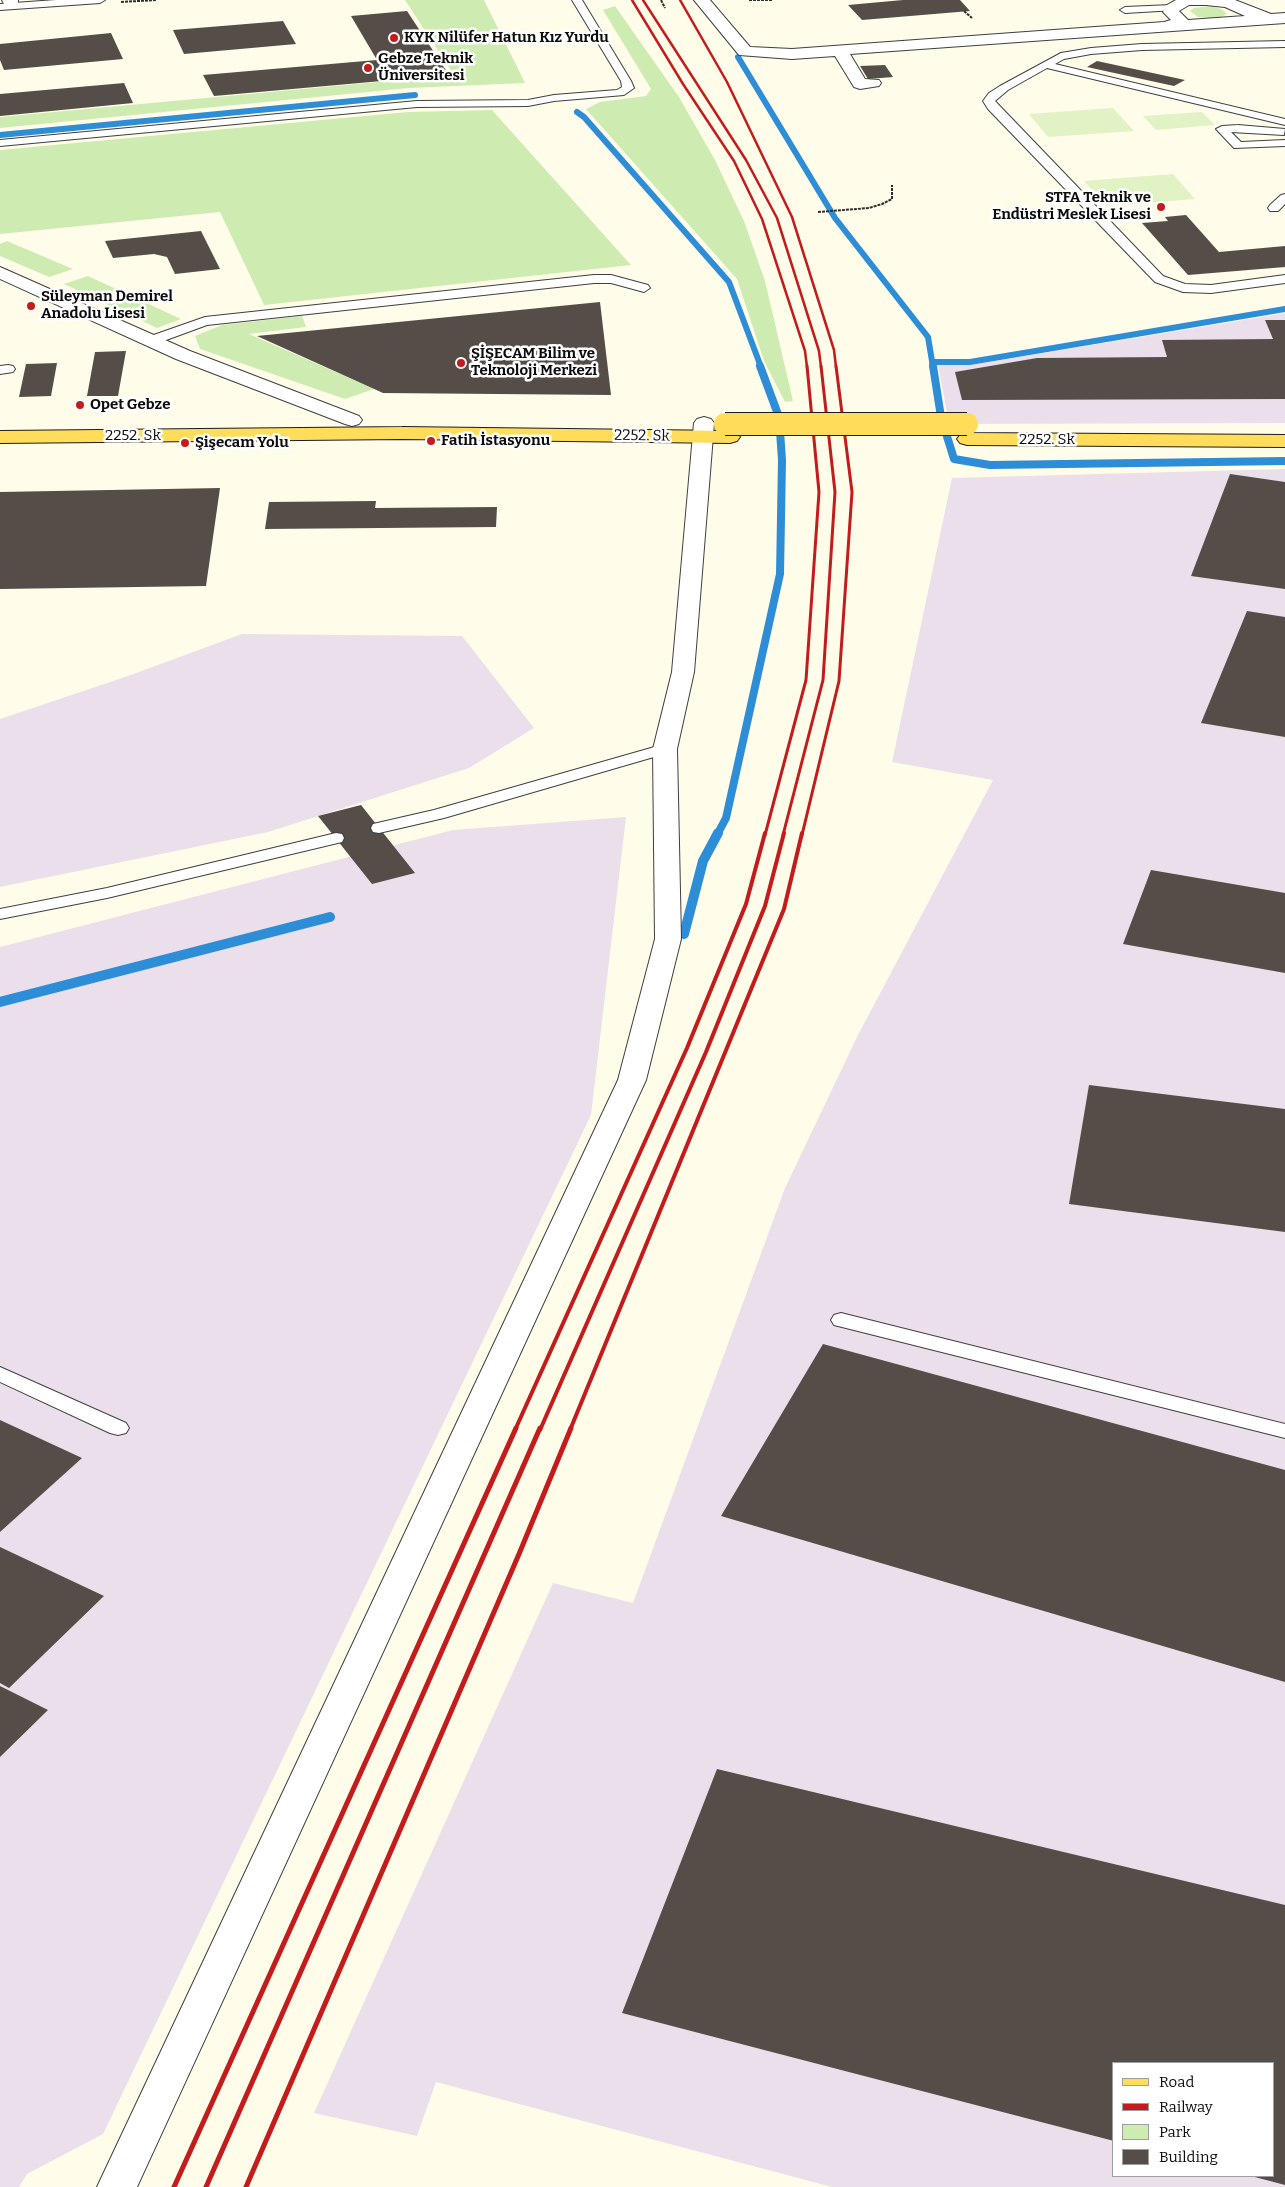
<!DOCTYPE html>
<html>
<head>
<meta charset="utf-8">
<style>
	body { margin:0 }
	#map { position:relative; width:1285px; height:2187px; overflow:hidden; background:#fffcea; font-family:Bitter,serif }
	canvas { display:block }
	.legend { position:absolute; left:1112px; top:2062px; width:162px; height:115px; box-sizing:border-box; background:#fff; border:1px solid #9e9e9e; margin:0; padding:6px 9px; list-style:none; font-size:15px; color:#0c0c0c }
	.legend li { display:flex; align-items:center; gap:10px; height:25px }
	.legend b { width:25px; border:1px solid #9e9e9e }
</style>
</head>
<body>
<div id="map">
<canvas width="1285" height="2187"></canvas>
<ul class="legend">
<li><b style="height:6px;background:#ffdd5a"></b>Road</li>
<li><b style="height:6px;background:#c41b1d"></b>Railway</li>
<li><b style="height:14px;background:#ceecb1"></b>Park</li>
<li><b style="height:14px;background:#554d47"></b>Building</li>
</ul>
</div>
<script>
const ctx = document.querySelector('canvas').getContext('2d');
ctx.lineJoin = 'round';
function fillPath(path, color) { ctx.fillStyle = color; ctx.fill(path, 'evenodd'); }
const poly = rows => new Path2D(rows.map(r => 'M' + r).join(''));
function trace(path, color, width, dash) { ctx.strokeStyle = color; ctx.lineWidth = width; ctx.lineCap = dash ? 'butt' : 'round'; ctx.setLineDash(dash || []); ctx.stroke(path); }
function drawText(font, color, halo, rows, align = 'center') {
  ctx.font = font + ' Bitter,serif'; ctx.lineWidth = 5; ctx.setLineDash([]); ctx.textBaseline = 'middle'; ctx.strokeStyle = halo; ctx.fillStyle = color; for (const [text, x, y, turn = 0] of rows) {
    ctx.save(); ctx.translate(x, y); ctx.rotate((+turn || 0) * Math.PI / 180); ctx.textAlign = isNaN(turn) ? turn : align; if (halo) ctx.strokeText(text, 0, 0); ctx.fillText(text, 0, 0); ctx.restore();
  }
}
fillPath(poly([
	[1285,313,1285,423,949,424,938,365,972,365],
	[1285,469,1285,2187,832,2187,436,2082,417,2136,314,2113,553,1583,633,1603,785,1188,858,1035,993,780,892,762,952,478],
	[1114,2063,1274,2063,1274,2176,1114,2176],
	[242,634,462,636,534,728,469,768,268,832,0,887,0,719,128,676],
	[626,817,591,1115,103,2134,27,2174,19,2187,0,2187,0,947,453,830]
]), '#ebdfeb');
fillPath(poly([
	[405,0,484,0,525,83,409,88,0,128,0,117,454,75],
	[615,6,679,97,715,160,744,221,765,281,793,401,785,402,764,361,737,279,586,109,600,102,646,96,651,89,603,10],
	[1211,6,1221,9,1227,14,1221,17,1210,18,1198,17,1190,11,1194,8],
	[492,110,631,265,264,305,220,212,0,234,0,150,408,112],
	[7,241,73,269,49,277,0,256,0,244],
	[88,276,181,319,157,328,64,284],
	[302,316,306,327,249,334,374,389,345,399,200,349,195,336,222,325]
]), '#ceecb1');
fillPath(poly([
	[1113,108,1134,131,1048,137,1029,114],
	[1202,112,1215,125,1156,130,1143,116],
	[1173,174,1195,199,1106,206,1084,181]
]), '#e1f2c4');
trace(poly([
	[738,57,835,218,928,337,933,367],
	[577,112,584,117,729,282,761,367],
	[0,135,415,95],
	[932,362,970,362,1285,309]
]), '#2d8dd6', 6);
trace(poly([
	[933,366,941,417,954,459,990,465,1285,461],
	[717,835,726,818,780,574,782,460,779,417,760,366]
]), '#2d8dd6', 8);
trace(poly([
	[684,934,703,861,718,833],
	[0,1002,330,917]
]), '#2d8dd6', 10);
fillPath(poly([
	[903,0,960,0,970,11,862,20,848,5],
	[407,11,449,75,214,96,203,75,377,60,351,16],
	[283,21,296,44,184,54,173,30],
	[111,33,123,59,4,70,0,60,0,44],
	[1097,61,1185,80,1174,86,1087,67],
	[885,65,893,77,868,79,860,66],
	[124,83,133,103,0,116,0,94],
	[1186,215,1219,252,1285,246,1285,267,1188,275,1142,223,1168,221,1165,217],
	[201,231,220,269,175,274,167,257,154,254,113,258,105,241],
	[600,302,611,395,383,393,257,336],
	[1265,320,1285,320,1285,399,962,400,955,372,1037,358,1167,357,1162,340,1273,339],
	[126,351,118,396,87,396,95,352],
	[57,363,51,396,19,397,26,364],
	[1230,474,1285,482,1285,589,1191,576],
	[220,488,206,586,0,589,0,492],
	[376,501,375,508,497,507,496,527,265,529,269,502],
	[1247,611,1285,617,1285,737,1201,723],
	[361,805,415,873,372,884,318,816],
	[1151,870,1285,893,1285,973,1123,944],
	[1089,1085,1285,1109,1285,1232,1069,1204],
	[823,1344,1285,1470,1285,1682,721,1516],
	[0,1420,82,1458,0,1532],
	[0,1547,104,1596,9,1688,0,1683],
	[0,1686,48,1710,0,1757],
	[717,1769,1285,1905,1285,2185,1251,2176,1274,2176,1274,2063,1114,2063,1114,2141,622,2013]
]), '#554d47');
const service = poly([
	[56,0,105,0,100,3,0,10,0,4,56,0],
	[572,0,582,0,631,81,634,88,624,95,554,101,528,106,417,107,0,146,0,140,417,101,528,100,554,95,617,90,622,87,621,81,572,0],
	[1172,5,1177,8,1176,10,1125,13,1120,10,1125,7,1172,5],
	[1285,41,1285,47,1142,50,1091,54,1064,59,1055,64,1285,119,1285,125,1047,68,1008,90,995,101,1163,276,1185,284,1211,285,1285,275,1285,283,1211,293,1183,292,1155,282,988,109,983,101,989,93,1000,86,1061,53,1091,48,1142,44,1285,41],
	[1238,125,1285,129,1284,135,1231,132,1241,142,1285,140,1285,146,1234,148,1216,129,1222,126,1238,125],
	[1285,194,1285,204,1278,211,1270,211,1268,208,1270,205,1281,195,1285,194],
	[594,275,611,275,648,285,650,288,644,292,611,283,594,283,207,325,158,343,153,344,147,340,148,337,205,317,594,275],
	[8,365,13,366,15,369,13,372,0,374,0,366,8,365],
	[665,744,671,746,673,749,671,752,444,818,379,833,373,832,371,828,373,824,434,810,665,744],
	[336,833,342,834,344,838,342,842,107,898,0,919,0,909,107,888,336,833],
	[841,1313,1285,1424,1285,1438,834,1325,831,1320,834,1315,841,1313],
	[0,1367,126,1423,129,1428,126,1433,118,1435,110,1433,0,1382,0,1367]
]);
const pedestrian = poly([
	[2,0,18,0,18,3,15,6,10,8,5,6,2,0],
	[694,0,710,0,750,47,792,49,798,51,800,54,798,57,792,59,739,55,694,0]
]);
const minor = poly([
	[1176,0,1235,0,1271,14,1285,13,1285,23,850,54,865,79,879,80,881,83,879,86,860,89,854,87,835,56,792,59,786,57,784,54,786,51,792,49,1164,22,1171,20,1163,12,1167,5,1176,0],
	[1206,5,1225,7,1245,16,1188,20,1179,11,1189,5,1206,5],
	[0,267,190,351,359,416,362,420,359,424,352,426,345,424,176,359,0,279,0,267],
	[704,417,711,419,714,423,694,672,677,749,681,939,646,1080,137,2187,97,2187,618,1080,655,939,653,749,672,672,694,423,697,419,704,417]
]);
const primary = poly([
	[402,427,730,431,737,433,740,437,737,441,730,443,402,439,0,443,0,431,402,427],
	[967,433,1285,435,1285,447,967,445,960,443,957,439,960,435,967,433]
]);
trace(service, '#3f3f3f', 2);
trace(pedestrian, '#3f3f3f', 2);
trace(minor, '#3f3f3f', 2);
trace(primary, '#1d1d1d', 2);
trace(poly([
	[661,0,665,8],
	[749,0,773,0],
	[121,2,156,0],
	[964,11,972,18],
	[818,212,869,208,882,204,892,199,892,185]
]), '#2e2e2e', 2, [3, 1]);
fillPath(service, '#fff');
fillPath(pedestrian, '#fff');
fillPath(minor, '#fff');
fillPath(primary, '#ffdd5a');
trace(poly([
	[632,0,683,84,734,161,762,219,805,351,807,367],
	[643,0,746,160,777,218,819,351,821,367],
	[680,0,727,82,792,217,834,350,836,367]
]), '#c41b1d', 2.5);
trace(poly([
	[765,835,806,680,819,492,807,366],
	[783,835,823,680,835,492,821,366],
	[802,835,839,681,852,492,836,366]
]), '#c41b1d', 3);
trace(poly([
	[515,1430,687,1048,746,904,765,833],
	[540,1430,706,1052,765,906,784,833],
	[570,1430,784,909,802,833]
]), '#c41b1d', 4);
trace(poly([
	[174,2187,516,1428],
	[206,2187,540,1428],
	[246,2187,519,1554,571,1428]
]), '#c41b1d', 5);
const primaryBridge = poly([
	[725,424,967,424]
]);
trace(primaryBridge, '#1d1d1d', 24, []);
trace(primaryBridge, '#ffdd5a', 22);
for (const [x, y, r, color] of [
	[394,38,5,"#c41b1d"],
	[368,68,5,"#c41b1d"],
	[1161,207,5,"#c41b1d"],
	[31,306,5,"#c41b1d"],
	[461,363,5,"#c41b1d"],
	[80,405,5,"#c41b1d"],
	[431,441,5,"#c41b1d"],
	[185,443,5,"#c41b1d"]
]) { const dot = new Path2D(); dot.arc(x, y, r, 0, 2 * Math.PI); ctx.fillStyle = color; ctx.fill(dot); trace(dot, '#fff', 2); }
drawText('bold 15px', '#0c0c0c', '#fff', [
	["KYK Nilüfer Hatun Kız Yurdu",404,38],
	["Gebze Teknik",378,59],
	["Üniversitesi",378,76],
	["STFA Teknik ve",1151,198,"right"],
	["Endüstri Meslek Lisesi",1151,215,"right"],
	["Süleyman Demirel",41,297],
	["Anadolu Lisesi",41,314],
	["ŞİŞECAM Bilim ve",471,354],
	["Teknoloji Merkezi",471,371],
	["Opet Gebze",90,405],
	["Fatih İstasyonu",441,441],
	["Şişecam Yolu",195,443]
], 'left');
drawText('15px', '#0c0c0c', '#fff', [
	["2252. Sk",133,436],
	["2252. Sk",642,436,1],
	["2252. Sk",1047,440]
]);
</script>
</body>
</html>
